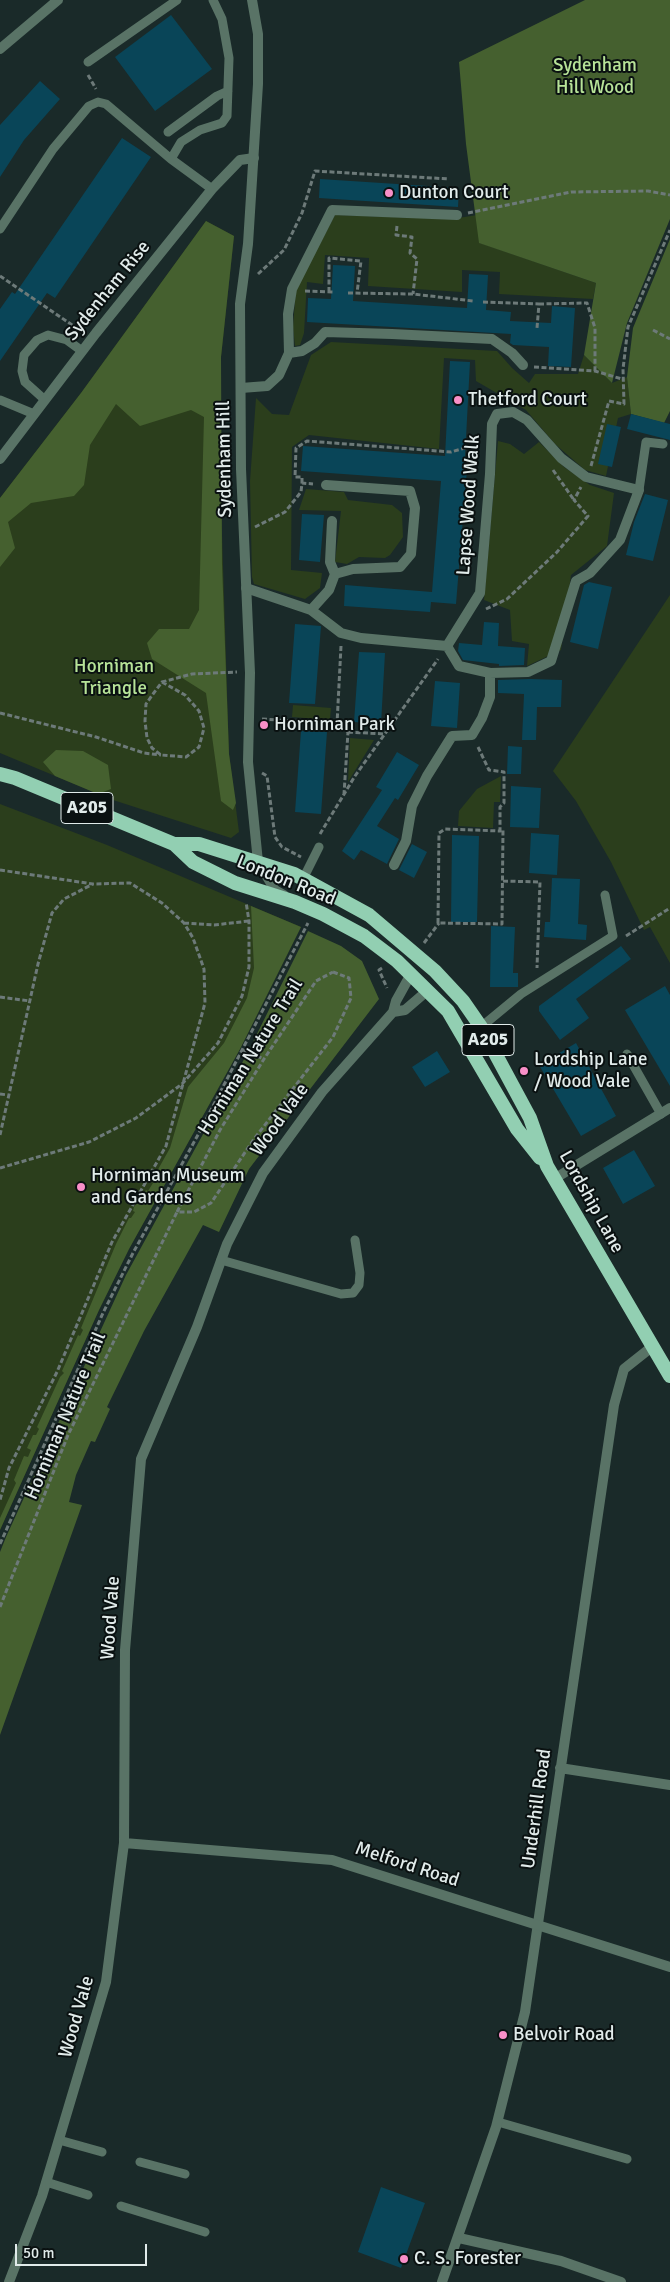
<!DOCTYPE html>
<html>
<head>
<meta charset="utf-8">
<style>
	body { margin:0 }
	#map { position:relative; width:670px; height:2282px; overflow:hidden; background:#1a2a29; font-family:Signika,sans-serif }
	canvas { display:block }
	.scale { position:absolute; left:15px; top:2244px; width:132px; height:22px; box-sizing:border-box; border:2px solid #e1ebea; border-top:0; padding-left:6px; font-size:15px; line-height:18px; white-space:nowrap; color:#e1ebea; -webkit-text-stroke:4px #0a1111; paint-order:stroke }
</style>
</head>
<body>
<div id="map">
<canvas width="670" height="2282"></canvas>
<div class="scale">50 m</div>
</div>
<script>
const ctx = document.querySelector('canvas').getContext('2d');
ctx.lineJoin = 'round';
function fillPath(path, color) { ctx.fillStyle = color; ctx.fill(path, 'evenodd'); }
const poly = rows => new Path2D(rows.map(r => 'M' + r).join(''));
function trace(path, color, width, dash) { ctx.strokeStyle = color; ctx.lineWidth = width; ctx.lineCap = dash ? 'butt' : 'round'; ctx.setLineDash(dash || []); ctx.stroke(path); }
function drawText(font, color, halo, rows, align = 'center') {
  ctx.font = font + ' Signika,sans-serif'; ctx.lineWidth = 4; ctx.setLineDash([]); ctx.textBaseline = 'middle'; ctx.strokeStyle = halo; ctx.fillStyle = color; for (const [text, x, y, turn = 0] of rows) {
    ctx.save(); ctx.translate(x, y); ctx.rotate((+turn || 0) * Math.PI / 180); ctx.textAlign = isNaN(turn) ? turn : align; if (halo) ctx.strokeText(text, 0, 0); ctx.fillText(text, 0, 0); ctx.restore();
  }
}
fillPath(poly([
	[335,215,452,219,477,215,480,243,596,283,593,299,499,294,500,272,462,270,462,292,368,286,369,258,325,255,323,284,307,282,304,333,300,345,295,346,293,327,296,289],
	[206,221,234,236,221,357,220,471,229,754,239,832,231,838,113,800,0,753,0,498,81,393],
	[331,342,497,351,512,368,529,383,535,374,578,374,584,355,612,383,627,377,631,414,618,418,606,476,585,470,555,444,526,410,476,381,475,360,444,358,439,449,309,435,292,447,291,570,322,573,320,588,305,599,254,584,252,577,250,481,256,398,272,414,289,415,311,355],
	[498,441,510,444,524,454,539,442,564,467,590,485,614,493,607,546,571,575,561,650,527,666,529,644,512,641,510,610,484,600],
	[306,489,344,492,348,500,392,505,402,513,403,537,390,555,385,558,359,557,347,564,335,562,341,511,299,510],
	[670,595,670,963,650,927,644,930,611,862,576,801,553,771],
	[293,705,331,708,330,720,292,717],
	[350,738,374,740,348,782],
	[501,776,500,802,494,802,493,828,458,826,459,811,477,789],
	[0,804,107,845,301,927,240,1049,129,1249,99,1310,0,1530]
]), '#2b3e1c');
fillPath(poly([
	[585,0,670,0,670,219,627,323,612,383,584,355,596,283,479,243,466,144,459,62],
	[206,221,234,236,221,357,222,564,229,754,236,803,233,810,221,801,206,693,152,659,147,643,159,629,189,629,199,610,204,417,191,410,140,426,116,404,90,445,84,485,74,496,31,503,8,522,15,548,0,567,0,498,81,393],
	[670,239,670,411,664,423,631,414,627,377,633,328],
	[56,750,83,751,108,765,111,789,98,794,55,776,43,762],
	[251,906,301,927,240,1049,129,1249,99,1310,0,1530,0,1518,16,1483,14,1480,24,1456,28,1457,31,1450,27,1448,33,1435,36,1435,39,1429,37,1427,60,1377,64,1373,62,1371,78,1335,80,1336,83,1330,81,1328,116,1244,129,1218,131,1218,135,1212,133,1211,134,1207,146,1190,148,1191,153,1183,151,1182,170,1148,188,1087,224,1043,247,998,254,968],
	[308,931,341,946,362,961,379,999,249,1169,219,1232,203,1225,144,1331,107,1407,110,1409,95,1442,91,1441,76,1475,69,1502,82,1505,0,1735,0,1552,6,1537,126,1275,248,1052]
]), '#45602f');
fillPath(poly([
	[171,15,212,69,155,111,115,57],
	[40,81,60,99,24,140,0,177,0,125],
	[122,138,151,157,55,298,47,293,0,361,0,309,12,292,15,294],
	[320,179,459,188,458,207,319,198],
	[333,265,355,266,353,301,467,308,469,274,488,275,486,310,511,312,510,321,551,323,552,306,575,308,571,367,548,366,549,347,513,345,510,343,511,334,307,322,308,298,331,299],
	[450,361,470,362,465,457,468,457,456,604,431,602,430,612,344,606,345,585,432,592,441,481,301,471,303,446,445,456],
	[631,414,670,424,670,440,627,429],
	[607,424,621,427,612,467,598,464],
	[645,494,668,500,653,561,626,555,634,522],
	[302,514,324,515,320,562,299,560],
	[589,582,612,587,598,649,570,642,584,585],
	[484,622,499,623,498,646,525,648,524,665,499,666,499,664,463,660,458,651,459,643,482,645],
	[295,624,321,626,315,704,289,703],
	[359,652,385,653,381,724,354,722],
	[530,679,562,680,561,707,537,707,536,740,522,740,524,694,498,693,498,680],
	[435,681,460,683,457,728,431,726],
	[301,731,327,732,321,814,295,812],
	[508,746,522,747,521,774,507,774],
	[397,752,419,765,398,800,395,798,377,826,399,839,387,864,361,850,354,860,342,851,382,790,376,787],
	[511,786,541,788,539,828,510,827],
	[531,833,559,835,557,875,529,873],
	[452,835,479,836,477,922,451,922],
	[412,844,427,852,414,878,399,870],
	[552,878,580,879,578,924,587,925,586,940,544,937,545,922,550,922],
	[491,926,515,927,513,973,518,973,518,987,490,987],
	[621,946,631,959,576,999,589,1018,560,1040,539,1011,539,1006],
	[665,986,670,995,670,1086,625,1010],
	[576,1043,616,1116,581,1136,539,1065],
	[437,1051,450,1072,425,1087,412,1067],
	[634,1150,655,1186,623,1204,603,1168],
	[381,2187,425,2203,401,2268,358,2252]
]), '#094558');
trace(poly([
	[88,75,96,89],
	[468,213,571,192,648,191,670,195],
	[397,226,396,235,412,237,410,253,417,259,413,294],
	[258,274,284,250,302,213,315,171,449,179],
	[0,276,81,331],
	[305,291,335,292],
	[329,292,329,258,361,261,357,293],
	[348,293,413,294,473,301],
	[483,302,539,304,537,328],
	[539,304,587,303,595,328,595,371],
	[653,330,670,339],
	[534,367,595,371,622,379],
	[591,466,609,401,624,404,623,369,628,327,670,230],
	[553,470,574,500],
	[302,483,302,477,295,477,296,448,307,441,451,452,479,444],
	[255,527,285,512,301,492,302,483,313,484],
	[486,609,507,599,557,552,588,516,574,500,581,487],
	[341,646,337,724,348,732,344,794],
	[162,682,185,695,199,711,204,728,199,747,186,757,161,755,152,748,147,738,145,721,146,704,153,694,162,682,192,674,237,672],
	[0,713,96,737,144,753,161,755],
	[262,719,337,724],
	[348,732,385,734],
	[478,747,489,770,504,772,504,803,500,807,500,831,503,830,502,924,438,923,439,833,445,829,500,831],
	[262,773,267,776,275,837,282,847,301,857],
	[320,834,355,776,438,659],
	[0,870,93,884,130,883,162,903,184,923,193,938,204,969,205,1003,166,1146,112,1242,57,1372,9,1468,0,1500],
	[503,881,540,882,537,968],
	[184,923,214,925,249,921],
	[626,936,670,908],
	[424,943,439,923],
	[382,968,379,970,387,988],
	[333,972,349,978,351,998,333,1037,254,1139,211,1203,194,1212,177,1212,220,1130,264,1059,316,981,333,972],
	[0,997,30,1001],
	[243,1050,264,1059],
	[0,1094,8,1095],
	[0,1135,38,964,52,913,64,899,93,884],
	[0,1168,89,1142,136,1118,182,1084,218,1043,242,996,249,967,249,921,246,902],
	[0,1544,103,1313,133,1253,199,1133,308,923],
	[0,1607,68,1435,177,1212]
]), '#6d7a79', 3, [5, 2.5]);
trace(poly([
	[88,62,177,0],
	[168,132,217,96,228,91],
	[171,159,181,142,200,130,222,123,227,116,229,58,222,19,213,0],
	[0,229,53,149,89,106,98,102,106,104,171,159,212,189],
	[0,400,34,414],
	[45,400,25,382,22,371,24,355,37,340,48,335,67,340,82,351],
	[639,490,646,442,663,444],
	[303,879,319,847],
	[481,1027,521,994,613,936,605,895],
	[627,1054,661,1114],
	[221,1260,341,1294,353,1293,359,1285,360,1273,355,1240],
	[498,2122,627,2159],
	[59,2140,102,2152],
	[140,2162,185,2174],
	[46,2182,88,2195],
	[121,2206,205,2232]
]), '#597366', 9);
trace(poly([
	[0,49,58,0],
	[289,353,302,351,315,343,325,332,392,334,492,339,512,353,523,365],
	[241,388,267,386,279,375,289,353,288,314,292,289,332,210,457,215],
	[513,412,527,420,561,458,586,477,639,490,620,540,590,573,576,581,551,661,528,672,490,673,459,666,447,646,480,593,490,474,492,424,497,414,513,412],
	[0,459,96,333,212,189,240,160,254,158],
	[332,521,330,562,335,574],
	[246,588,311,610,341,633,361,638,447,646],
	[311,610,329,590,335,574,353,569,400,567,411,554,415,508,410,491,326,485],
	[394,865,406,841,412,806,427,776,452,736,472,735,482,718,490,697,490,673],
	[554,1179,670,1108],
	[560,1768,670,1785],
	[459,2238,561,2261,621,2282],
	[442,2282,496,2127,525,2012,614,1405,624,1369,653,1346]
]), '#597366', 10);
trace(poly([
	[252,0,258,34,258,84,248,244,240,304,241,469,250,673,248,762,258,862,275,890,284,895],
	[393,1012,405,1010,427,991],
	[124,1843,332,1860,670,1967],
	[9,2282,42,2196,106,1982,124,1843,125,1650,141,1459,197,1327,227,1244,263,1173,322,1092,393,1012,396,1001,411,974]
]), '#597366', 10);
trace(poly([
	[0,774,15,778,174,844,199,844,294,874,369,915,435,971,463,1001,481,1027,530,1118,547,1166,670,1376],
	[174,844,193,862,235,883,295,902,323,914,364,936,397,961,448,1011,517,1129,540,1158]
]), '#92cfb2', 14);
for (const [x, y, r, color] of [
	[389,193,5,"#f98fc8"],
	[458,400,5,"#f98fc8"],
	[264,725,5,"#f98fc8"],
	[524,1071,5,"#f98fc8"],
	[81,1187,5,"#f98fc8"],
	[503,2035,5,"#f98fc8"],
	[404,2259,5,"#f98fc8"]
]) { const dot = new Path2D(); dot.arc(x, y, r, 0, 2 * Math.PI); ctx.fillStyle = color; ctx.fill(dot); trace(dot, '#0a1111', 2); }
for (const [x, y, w] of [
	[87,808,52],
	[488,1040,52]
]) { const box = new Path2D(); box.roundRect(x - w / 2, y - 15.5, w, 31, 4); ctx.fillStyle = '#0a1111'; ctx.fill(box); trace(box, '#e1ebea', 1); }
drawText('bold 18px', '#e1ebea', null, [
	["A205",87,808],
	["A205",488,1040]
]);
drawText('19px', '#b7e398', '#0a1111', [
	["Sydenham",595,66],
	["Hill Wood",595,88],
	["Horniman",114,667],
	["Triangle",114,689]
]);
drawText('19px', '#e1ebea', '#0a1111', [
	["Dunton Court",399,193],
	["Thetford Court",468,400],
	["Horniman Park",274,725],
	["Lordship Lane",534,1060],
	["/ Wood Vale",534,1082],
	["Horniman Museum",91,1176],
	["and Gardens",91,1198],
	["Belvoir Road",513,2035],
	["C. S. Forester",414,2259]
], 'left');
drawText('19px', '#e1ebea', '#0a1111', [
	["Sydenham Rise",108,291,-51],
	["Sydenham Hill",225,459,-91],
	["Lapse Wood Walk",469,505,-86],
	["London Road",286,881,22],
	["Horniman Nature Trail",251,1057,-58],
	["Wood Vale",280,1120,-54],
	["Lordship Lane",591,1202,61],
	["Horniman Nature Trail",66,1416,-67],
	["Wood Vale",111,1618,-86],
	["Underhill Road",537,1809,-82],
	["Melford Road",407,1865,18],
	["Wood Vale",77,2017,-74]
]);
</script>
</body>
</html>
